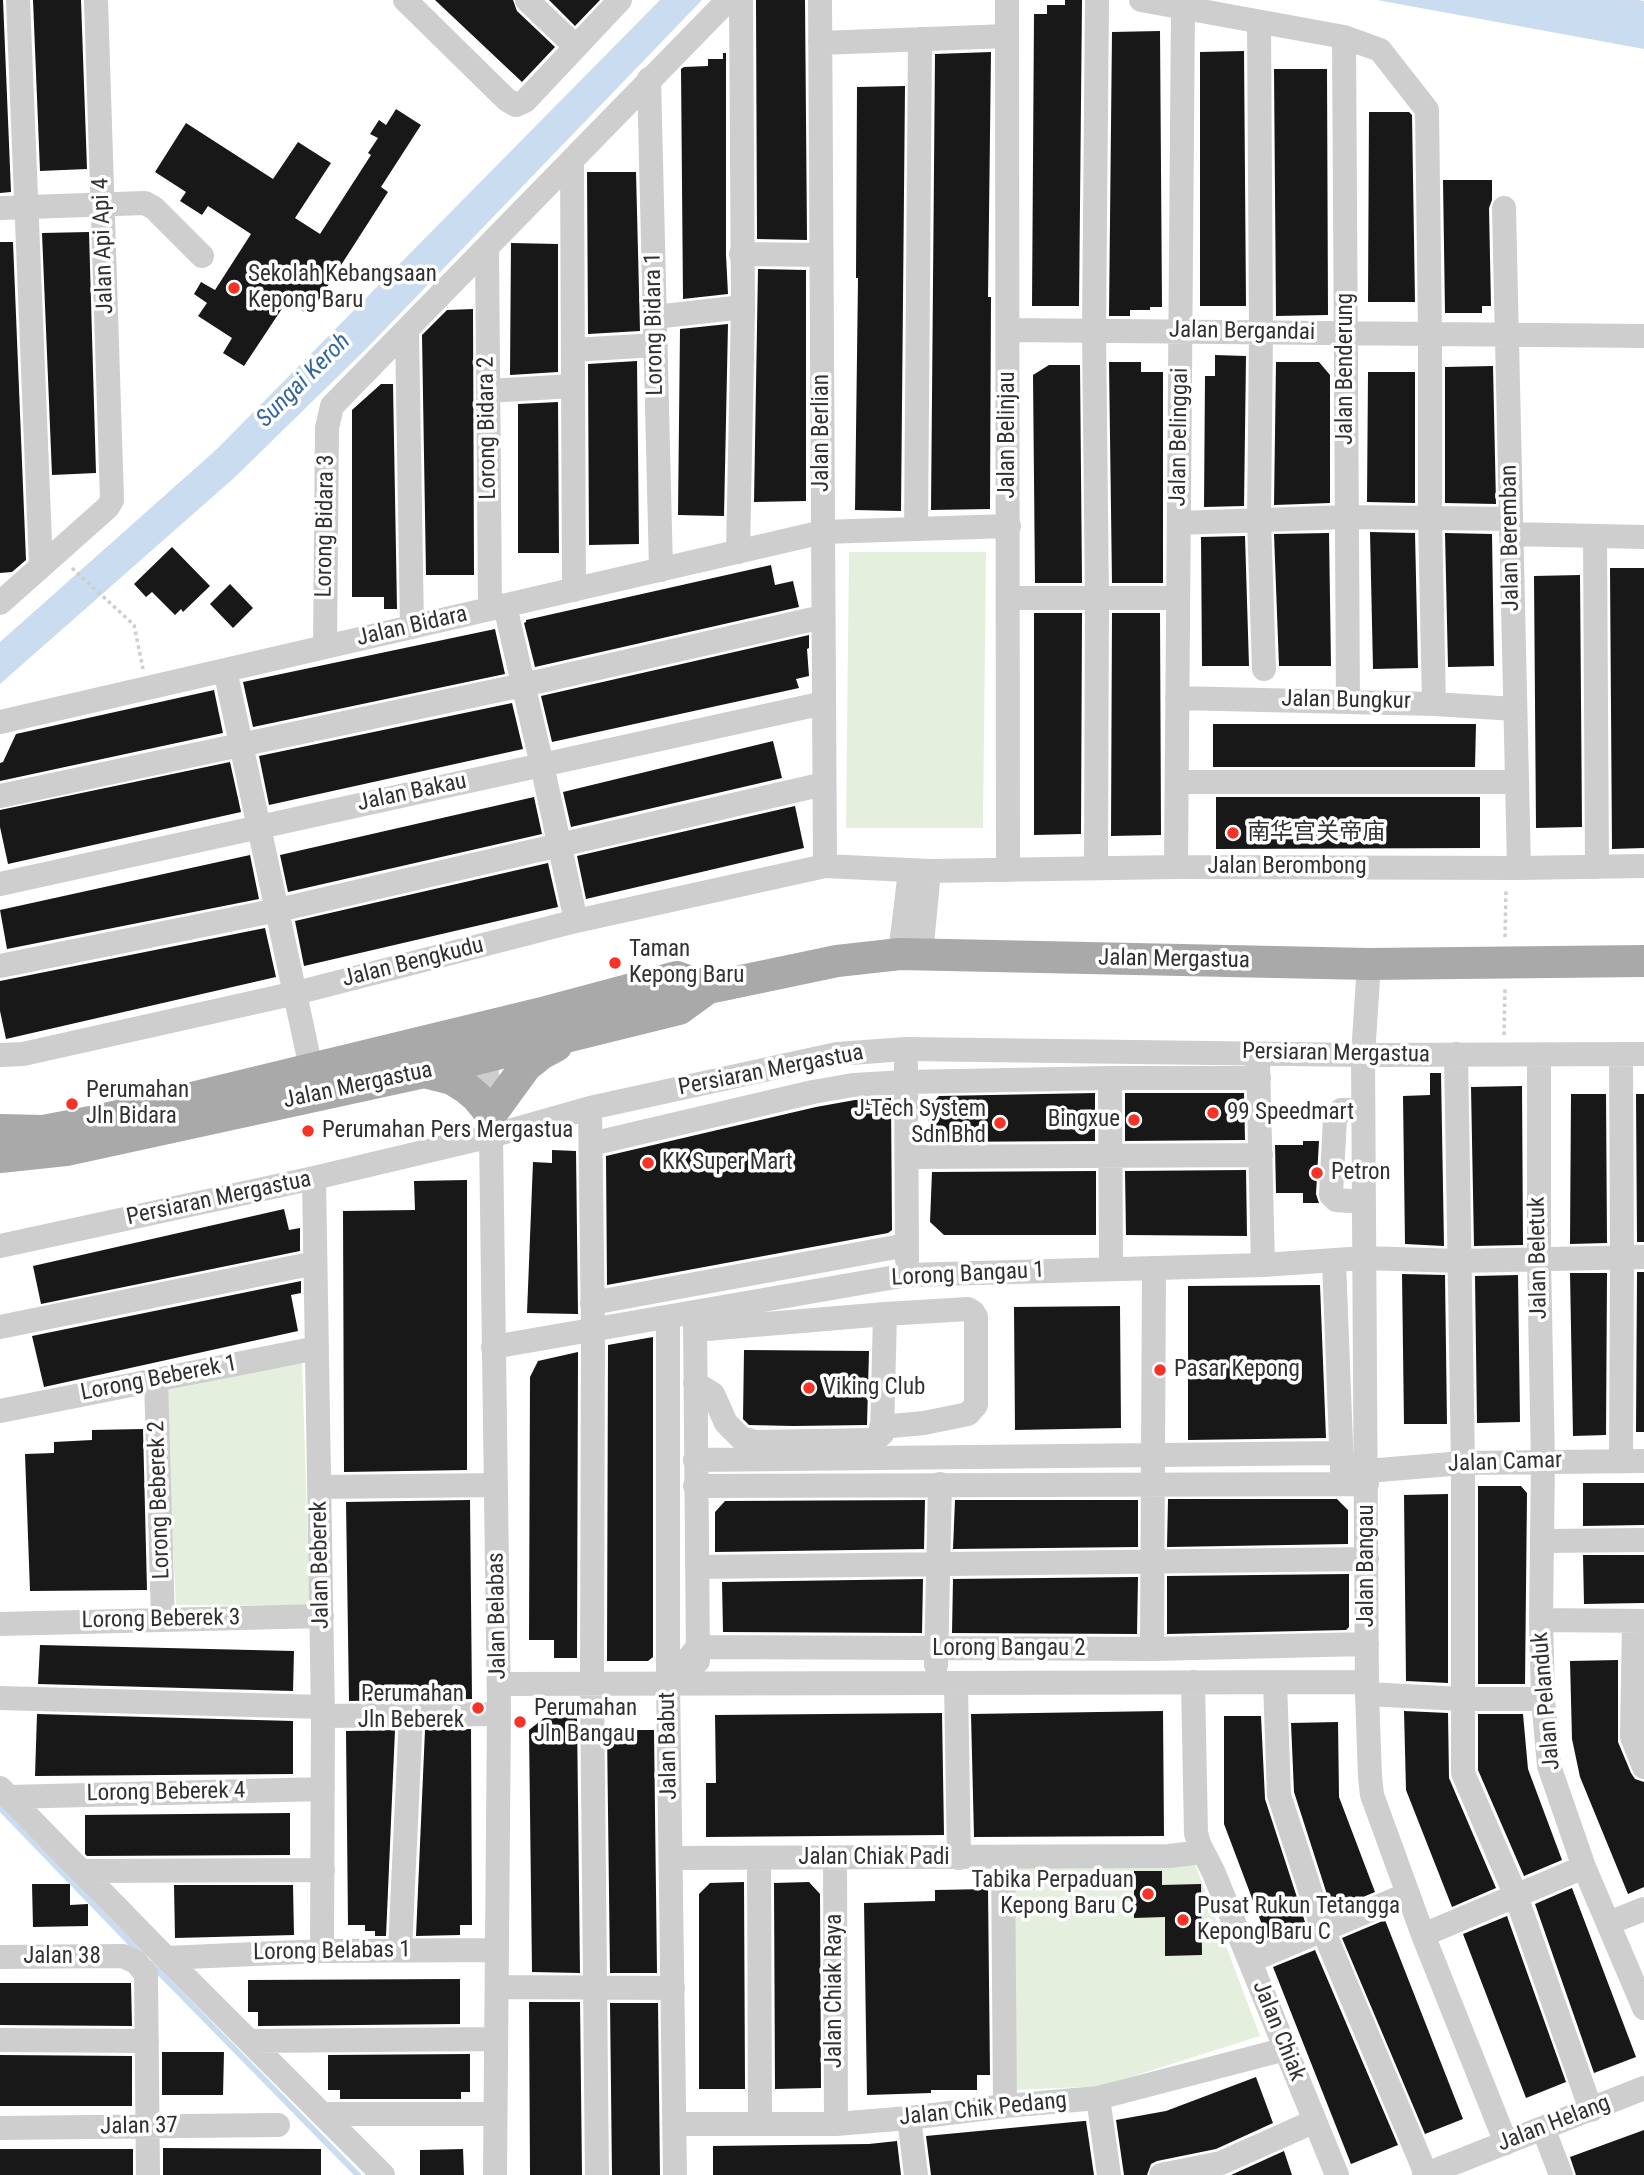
<!DOCTYPE html>
<html>
<head>
<meta charset="utf-8">
<style>
	body { margin:0 }
	canvas { display:block; background:#fff }
</style>
</head>
<body>
<canvas width="1644" height="2175"></canvas>
<script>
const ctx = document.querySelector('canvas').getContext('2d');
ctx.lineJoin = 'round';
function fillPath(path, color) { ctx.fillStyle = color; ctx.fill(path, 'evenodd'); }
const poly = rows => new Path2D(rows.map(r => 'M' + r).join(''));
function trace(path, color, width, dash) { ctx.strokeStyle = color; ctx.lineWidth = width; ctx.lineCap = dash ? 'butt' : 'round'; ctx.setLineDash(dash || []); ctx.stroke(path); }
function drawText(font, color, halo, rows, align = 'center') {
  ctx.font = font + ' "Roboto Condensed","Noto Sans SC",sans-serif'; ctx.lineWidth = 7; ctx.setLineDash([]); ctx.textBaseline = 'middle'; ctx.strokeStyle = halo; ctx.fillStyle = color; for (const [text, x, y, turn = 0] of rows) {
    ctx.save(); ctx.translate(x, y); ctx.rotate((+turn || 0) * Math.PI / 180); ctx.textAlign = isNaN(turn) ? turn : align; if (halo) ctx.strokeText(text, 0, 0); ctx.fillText(text, 0, 0); ctx.restore();
  }
}
fillPath(poly([
	[849,552,986,552,983,828,846,828],
	[302,1362,310,1606,176,1605,165,1391],
	[1195,1864,1260,2036,1102,2086,1016,2090,1012,1865]
]), '#e5efde');
fillPath(poly([
	[660,0,702,0,366,349,234,478,0,684,0,642,217,449],
	[1377,0,1639,0,1644,1,1644,49]
]), '#c9dcf0');
trace(poly([
	[0,1808,141,1954],
	[151,1964,358,2175]
]), '#c9dcf0', 6);
fillPath(poly([
	[0,0,3,0,11,192,0,193],
	[33,0,81,0,87,169,40,171],
	[435,0,513,0,517,11,555,47,522,82],
	[549,0,600,0,575,26],
	[756,0,805,0,807,240,757,239],
	[1065,0,1082,0,1079,306,1032,306,1034,14,1047,14,1047,5,1065,5],
	[1160,31,1162,307,1150,307,1150,310,1130,310,1130,316,1109,316,1112,32],
	[1244,51,1246,306,1200,306,1200,52],
	[991,52,988,297,991,297,990,509,931,510,935,54],
	[723,53,726,53,726,255,728,294,683,299,681,69,684,67,708,66,708,59,723,59],
	[1274,69,1327,69,1328,315,1276,316],
	[905,86,901,511,855,510,858,278,856,278,857,87],
	[396,109,421,125,381,187,388,192,309,315,287,301,244,366,223,353,232,338,198,316,207,303,194,294,201,282,215,290,251,234,208,206,202,215,180,201,186,192,155,172,186,123,273,179,298,142,331,163,295,218,320,234,371,155,368,153,378,138,370,134,379,120,386,125],
	[1369,112,1409,112,1412,115,1415,302,1368,302],
	[587,172,636,172,640,331,588,334],
	[1443,180,1492,180,1492,200,1489,208,1491,306,1482,306,1482,313,1445,313],
	[89,232,96,473,52,475,42,233],
	[0,242,13,242,26,560,12,572,0,573],
	[511,243,558,244,558,372,510,375],
	[758,269,806,270,806,501,754,502],
	[473,309,474,575,426,575,422,335,447,310],
	[728,324,724,516,678,515,680,329],
	[1215,355,1246,356,1244,506,1204,507,1205,376,1215,376],
	[637,361,639,544,589,545,588,364],
	[1109,362,1141,362,1141,372,1163,372,1163,583,1112,583],
	[1276,362,1319,362,1330,375,1330,503,1274,505],
	[1049,365,1080,365,1082,583,1035,583,1033,375],
	[1493,366,1496,504,1445,503,1445,367],
	[1368,372,1415,372,1415,503,1367,502],
	[381,384,393,384,397,609,384,609,384,597,352,597,352,410],
	[558,402,559,553,518,553,518,404],
	[1370,532,1415,533,1418,668,1373,669],
	[1329,533,1331,666,1279,666,1274,534],
	[1445,533,1492,534,1494,666,1448,667],
	[1245,536,1249,666,1202,666,1201,537],
	[172,547,210,586,183,612,181,609,175,615,152,592,146,597,134,584],
	[771,565,775,585,793,581,799,607,535,667,524,623,526,622,526,620],
	[1610,568,1644,568,1644,848,1612,849],
	[1580,575,1582,827,1536,828,1534,576],
	[230,584,253,608,233,628,210,604],
	[1034,613,1082,613,1081,834,1034,835],
	[1112,613,1160,613,1161,835,1111,836],
	[495,629,505,674,253,727,243,682],
	[809,635,809,648,807,649,809,676,796,679,799,688,552,742,541,696],
	[214,690,223,733,0,781,0,763,3,762,16,734],
	[512,703,523,749,269,805,259,756],
	[1213,724,1476,724,1475,767,1213,767],
	[773,741,782,778,571,827,563,792],
	[230,762,241,812,8,864,0,827,0,810],
	[534,797,542,834,288,892,280,855],
	[1216,797,1480,797,1480,848,1216,849],
	[795,806,804,848,586,899,577,856],
	[250,855,259,899,7,949,0,910],
	[548,863,558,907,304,966,295,921],
	[265,928,276,977,6,1039,0,1011,0,981],
	[1430,1073,1441,1073,1444,1246,1405,1244,1403,1096,1430,1095],
	[1522,1086,1523,1245,1474,1246,1471,1087],
	[1095,1093,1095,1141,928,1142,929,1107,939,1096],
	[1125,1093,1244,1093,1245,1140,1125,1141],
	[1571,1094,1606,1094,1607,1243,1570,1244],
	[1636,1094,1644,1094,1644,1242,1637,1242],
	[891,1098,892,1230,888,1233,607,1285,606,1156,816,1107,855,1100],
	[1303,1141,1319,1141,1316,1194,1319,1203,1303,1203,1303,1193,1276,1193,1275,1145,1303,1145],
	[552,1150,576,1151,578,1314,527,1313,533,1162,552,1163],
	[1246,1170,1247,1236,1126,1235,1125,1171],
	[1096,1171,1096,1235,944,1235,930,1222,932,1172],
	[467,1180,467,1470,344,1472,343,1211,415,1210,414,1181],
	[284,1209,289,1230,300,1228,300,1251,41,1304,33,1266],
	[1637,1272,1644,1272,1644,1432,1636,1432],
	[1570,1273,1607,1273,1606,1435,1573,1436],
	[1402,1274,1445,1275,1447,1424,1404,1424],
	[1518,1275,1520,1422,1477,1423,1475,1276],
	[301,1281,301,1293,291,1295,298,1331,44,1387,32,1336],
	[1320,1285,1326,1438,1188,1440,1188,1286],
	[1120,1306,1121,1428,1015,1430,1014,1307],
	[653,1337,653,1657,648,1661,607,1661,608,1345],
	[744,1350,869,1351,867,1425,793,1426,749,1425,743,1419],
	[578,1352,577,1658,554,1658,554,1640,529,1640,530,1377,538,1361],
	[143,1429,147,1590,30,1591,25,1454,54,1453,54,1442,92,1440,92,1430],
	[1583,1483,1644,1483,1644,1525,1583,1526],
	[1478,1486,1521,1486,1527,1493,1525,1684,1478,1684],
	[1448,1494,1448,1683,1406,1681,1404,1495],
	[1168,1499,1337,1499,1348,1510,1348,1544,1167,1547],
	[470,1500,472,1699,349,1701,346,1502],
	[925,1500,924,1549,715,1552,715,1512,725,1501],
	[955,1500,1138,1500,1138,1547,953,1549],
	[1583,1555,1644,1555,1644,1603,1584,1604],
	[1349,1574,1349,1627,1346,1630,1167,1634,1167,1576],
	[1138,1577,1137,1634,952,1633,953,1579],
	[923,1579,922,1633,723,1632,722,1582],
	[40,1645,294,1651,293,1691,38,1684],
	[1618,1660,1618,1742,1631,1773,1635,1779,1644,1782,1644,1887,1628,1894,1580,1777,1572,1739,1570,1661],
	[1163,1711,1164,1836,974,1837,971,1714],
	[1404,1711,1448,1713,1449,1778,1496,1888,1452,1907,1406,1790],
	[942,1713,944,1835,706,1837,706,1783,716,1783,715,1715],
	[37,1714,293,1721,293,1774,35,1776],
	[1478,1714,1523,1714,1528,1769,1562,1860,1524,1876,1478,1770],
	[1224,1716,1261,1716,1265,1799,1305,1922,1267,1938,1224,1824],
	[577,1717,580,1973,532,1972,529,1730,544,1718],
	[1338,1722,1339,1797,1375,1892,1332,1910,1294,1792,1291,1723],
	[471,1729,472,1925,460,1925,460,1935,416,1936,425,1730],
	[395,1730,386,1936,375,1936,375,1931,365,1931,365,1925,348,1925,346,1731],
	[607,1730,654,1730,657,1973,610,1973],
	[290,1813,290,1855,87,1856,85,1854,85,1815],
	[1134,1871,1162,1871,1162,1885,1201,1884,1202,1955,1165,1956,1165,1917,1134,1918],
	[744,1882,745,2089,699,2089,699,1894,710,1883],
	[809,1882,820,1894,821,2088,775,2089,774,1883],
	[32,1884,70,1884,70,1905,88,1904,88,1926,33,1927],
	[174,1885,293,1885,294,1935,175,1938],
	[1572,1888,1636,2057,1594,2073,1535,1904],
	[988,1889,990,2075,977,2075,977,2090,931,2090,931,2093,867,2095,864,1903,935,1901,935,1890],
	[1507,1916,1566,2082,1526,2098,1463,1934],
	[1385,1920,1463,2119,1425,2134,1342,1938],
	[1315,1950,1398,2145,1351,2164,1273,1967],
	[460,1979,460,2024,258,2026,258,2012,248,2012,248,1980],
	[0,1983,131,1983,132,2026,0,2025],
	[529,2002,580,2002,582,2175,530,2175],
	[610,2003,658,2003,660,2175,612,2175],
	[162,2052,224,2052,223,2095,162,2095],
	[470,2054,470,2092,461,2092,461,2099,340,2099,340,2090,328,2090,328,2055],
	[0,2055,132,2056,132,2106,0,2106],
	[1256,2077,1273,2123,1216,2149,1157,2161,1151,2164,1147,2175,1124,2175,1116,2120,1166,2111],
	[1084,2121,1086,2121,1094,2175,931,2175,926,2136],
	[1644,2130,1644,2175,1576,2175,1570,2157],
	[897,2141,901,2175,713,2175,713,2146,869,2144],
	[163,2148,321,2149,321,2175,163,2175],
	[0,2149,133,2149,133,2175,0,2175],
	[463,2149,464,2175,420,2175,420,2150],
	[1284,2151,1292,2175,1231,2175]
]), '#181818');
trace(poly([
	[72,568,134,625,143,669],
	[1505,937,1506,889],
	[1504,1035,1505,987]
]), '#cecece', 3.5, [3.5, 3.5]);
trace(poly([
	[18,0,41,566],
	[405,0,507,100,516,105,525,101,620,0],
	[527,0,575,46],
	[820,0,825,866],
	[1007,0,1008,870],
	[1141,0,1344,37,1380,50,1427,110,1430,333,1430,518,1434,704],
	[1259,22,1261,332,1259,520,1264,669],
	[1344,37,1348,701],
	[820,43,1007,36],
	[649,79,661,570],
	[572,160,574,590],
	[0,208,145,203,154,208,202,256],
	[1504,208,1519,868],
	[487,248,490,609],
	[741,254,821,255],
	[655,317,743,307],
	[407,330,412,627],
	[1008,330,1644,336],
	[573,350,656,345],
	[488,391,573,386],
	[1179,523,1347,517,1511,519],
	[916,529,920,39],
	[1511,534,1644,537],
	[1595,536,1597,867],
	[738,552,743,307,741,0],
	[1009,598,1178,598],
	[0,603,108,507,112,500,96,0],
	[505,606,542,765,576,921],
	[325,647,327,428,332,406,728,0],
	[225,670,311,1068],
	[1177,698,1434,704,1515,709],
	[0,722,823,532,1009,526],
	[1177,782,1517,782],
	[0,796,523,685,822,617],
	[1176,867,1183,8],
	[1096,868,1097,598,1094,330,1097,0],
	[0,884,824,703],
	[900,954,910,871],
	[921,954,929,871],
	[1369,964,1363,1055,1367,1694,1370,1776,1372,1795,1423,1935,1506,2143],
	[0,966,278,910,824,784],
	[1456,1054,1463,1463,1463,1773,1516,1896,1591,2110],
	[1621,1054,1622,1258,1621,1461],
	[0,1055,23,1054,296,993,576,921,825,866,929,871,1176,867,1519,868,1644,866],
	[1539,1055,1539,1260,1543,1462,1541,1620,1543,1699,1549,1766,1584,1867,1644,2008],
	[486,1057,491,1136,499,1710,495,2175],
	[1258,1061,1263,1265],
	[906,1065,907,1260],
	[1110,1078,1111,1269],
	[590,1108,593,1330,592,1683,597,2175],
	[1363,1110,1341,1110,1335,1118,1331,1195,1336,1200,1364,1202],
	[591,1144,813,1092,853,1085,906,1082,1110,1078,1259,1078],
	[907,1157,1261,1155],
	[314,1178,323,1716,322,1951],
	[0,1246,314,1178,491,1136,590,1108,837,1054,906,1049,1363,1055,1644,1054],
	[1334,1261,1342,1470],
	[592,1303,907,1245],
	[695,1316,698,1661],
	[668,1317,668,1683,675,2175],
	[0,1327,315,1263],
	[695,1330,885,1314,968,1309,973,1312,976,1317,976,1405,968,1414,924,1423,881,1427],
	[493,1347,907,1275,1263,1265,1364,1258,1459,1261,1644,1257],
	[156,1380,163,1620],
	[695,1383,713,1394,726,1423,741,1438,756,1442,875,1440,882,1434,885,1314],
	[0,1411,317,1348],
	[695,1460,1341,1453],
	[1367,1471,1463,1463,1644,1461],
	[695,1486,1367,1484],
	[319,1487,495,1485],
	[1543,1541,1644,1540],
	[697,1567,1367,1559],
	[1541,1620,1644,1621],
	[1634,1621,1632,1737,1644,1767],
	[0,1624,322,1616],
	[1152,1649,1154,1268],
	[936,1665,940,1484],
	[1193,1682,1196,1833,1199,1844,1213,1871,1337,2175],
	[1275,1682,1279,1795,1323,1930,1426,2174],
	[668,1683,698,1647,1152,1649,1367,1644],
	[956,1683,959,1858],
	[499,1684,1367,1682],
	[1367,1694,1462,1699,1543,1699],
	[0,1698,323,1707],
	[323,1716,499,1714],
	[0,1788,166,1958,383,2175],
	[9,1797,323,1789],
	[672,1858,1169,1856,1202,1852],
	[759,1858,760,2124],
	[835,1858,836,2124],
	[1003,1858,1005,2106],
	[81,1871,323,1870],
	[1609,1923,1644,1909],
	[1423,1935,1584,1867],
	[400,1950,411,1715],
	[0,1957,123,1956,136,1962,146,1974,148,2175],
	[166,1958,322,1951,497,1950],
	[1250,1961,1408,1894],
	[497,1987,673,1988],
	[0,2040,147,2041],
	[249,2041,496,2039],
	[1098,2098,1109,2175],
	[323,2114,495,2114],
	[909,2118,916,2175],
	[674,2124,836,2124,909,2118,1005,2106,1098,2098,1286,2049],
	[0,2128,278,2125],
	[1543,2128,1561,2175],
	[1161,2175,1221,2163,1315,2121],
	[1424,2175,1644,2088]
]), '#cecece', 24);
trace(poly([
	[424,1072,452,1079,465,1087,477,1097,491,1114,526,1066,541,1054,556,1046],
	[0,1130,43,1131,101,1120,546,1012,677,977,708,988],
	[0,1157,66,1150,424,1072,679,1009,708,988,837,961,900,954,1369,964,1644,961]
]), '#a9a9a9', 32);
for (const [x, y, r, color] of [
	[234,288,7,"#f63326"],
	[1233,833,7,"#f63326"],
	[615,963,7,"#f63326"],
	[72,1104,7,"#f63326"],
	[1213,1113,7,"#f63326"],
	[1134,1120,7,"#f63326"],
	[1000,1123,7,"#f63326"],
	[308,1131,7,"#f63326"],
	[648,1163,7,"#f63326"],
	[1317,1173,7,"#f63326"],
	[1160,1370,7,"#f63326"],
	[809,1388,7,"#f63326"],
	[478,1708,7,"#f63326"],
	[520,1722,7,"#f63326"],
	[1148,1894,7,"#f63326"],
	[1183,1920,7,"#f63326"]
]) { const dot = new Path2D(); dot.arc(x, y, r, 0, 2 * Math.PI); ctx.fillStyle = color; ctx.fill(dot); trace(dot, '#fff', 2.5); }
drawText('23px', '#313131', '#fff', [
	["Jalan Api Api 4",104,246,-92],
	["Lorong Bidara 1",655,324,-91],
	["Jalan Bergandai",1242,332,1],
	["Jalan Benderung",1346,369,-90],
	["Lorong Bidara 2",488,428,-91],
	["Jalan Berlian",822,433,-90],
	["Jalan Belinjau",1008,435,-90],
	["Jalan Belinggai",1180,437,-89],
	["Lorong Bidara 3",326,526,-89],
	["Jalan Beremban",1511,538,-91],
	["Jalan Bidara",412,627,-13],
	["Jalan Bungkur",1346,701,1],
	["Jalan Bakau",412,793,-12],
	["Jalan Berombong",1287,867],
	["Jalan Mergastua",1174,960,1],
	["Jalan Bengkudu",413,963,-14],
	["Persiaran Mergastua",1336,1054,1],
	["Persiaran Mergastua",771,1071,-11],
	["Jalan Mergastua",358,1086,-12],
	["Persiaran Mergastua",219,1199,-12],
	["Jalan Beletuk",1539,1258,-91],
	["Lorong Bangau 1",968,1275,-3],
	["Lorong Beberek 1",159,1379,-11],
	["Jalan Camar",1505,1463,-2],
	["Lorong Beberek 2",160,1500,-92],
	["Jalan Beberek",321,1565,-91],
	["Jalan Bangau",1367,1566,-90],
	["Jalan Belabas",498,1616,-91],
	["Lorong Beberek 3",161,1620,-1],
	["Lorong Bangau 2",1009,1649],
	["Jalan Pelanduk",1547,1701,-95],
	["Jalan Babut",669,1746,-91],
	["Lorong Beberek 4",166,1793,-1],
	["Jalan Chiak Padi",874,1858],
	["Lorong Belabas 1",332,1952,-1],
	["Jalan 38",62,1957],
	["Jalan Chiak Raya",835,1991,-90],
	["Jalan Chiak",1278,2031,68],
	["Jalan Chik Pedang",983,2110,-6],
	["Jalan Helang",1554,2124,-21],
	["Jalan 37",139,2127,-1]
]);
drawText('23px', '#313131', '#fff', [
	["Sekolah Kebangsaan",248,275],
	["Kepong Baru",248,301],
	["南华宫关帝庙",1247,833],
	["Taman",629,950],
	["Kepong Baru",629,976],
	["Perumahan",86,1091],
	["Jln Bidara",86,1117],
	["J-Tech System",986,1110,"right"],
	["Sdn Bhd",986,1136,"right"],
	["99 Speedmart",1227,1113],
	["Bingxue",1120,1120,"right"],
	["Perumahan Pers Mergastua",322,1131],
	["KK Super Mart",662,1163],
	["Petron",1331,1173],
	["Pasar Kepong",1174,1370],
	["Viking Club",823,1388],
	["Perumahan",464,1695,"right"],
	["Jln Beberek",464,1721,"right"],
	["Perumahan",534,1709],
	["Jln Bangau",534,1735],
	["Tabika Perpaduan",1134,1881,"right"],
	["Kepong Baru C",1134,1907,"right"],
	["Pusat Rukun Tetangga",1197,1907],
	["Kepong Baru C",1197,1933]
], 'left');
drawText('italic 24px', '#36679c', '#fff', [
	["Sungai Keroh",304,381,-45]
]);
</script>
</body>
</html>
